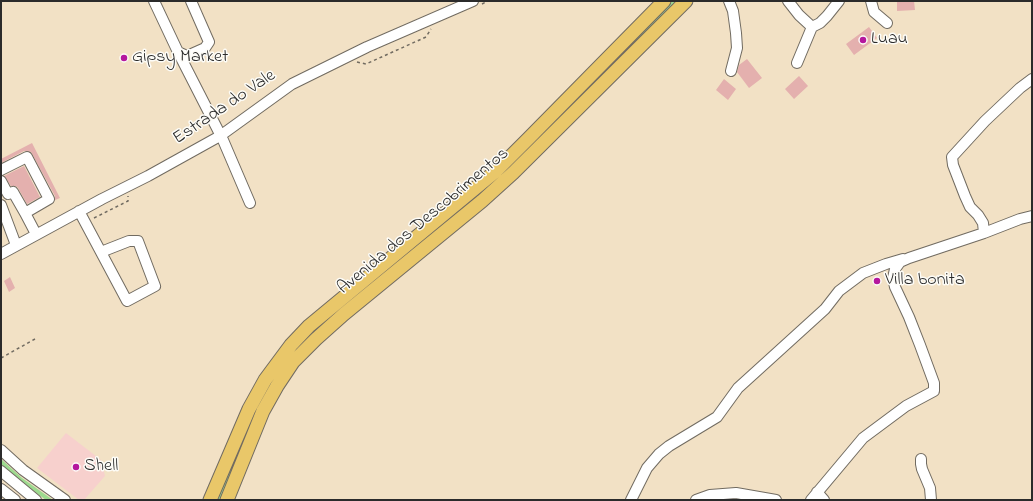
<!DOCTYPE html>
<html>
<head>
<meta charset="utf-8">
<style>
	body { margin:0 }
	#map { position:relative; width:1033px; height:501px; overflow:hidden; background:#f2e1c5; font-family:"Indie Flower",sans-serif }
	canvas { display:block }
	.frame { position:absolute; inset:0; border:2px solid #2b2b2b; pointer-events:none }
</style>
</head>
<body>
<div id="map">
<canvas width="1033" height="501"></canvas>
<div class="frame"></div>
</div>
<script>
const ctx = document.querySelector('canvas').getContext('2d');
ctx.lineJoin = 'round';
function fillPath(path, color) { ctx.fillStyle = color; ctx.fill(path, 'evenodd'); }
const poly = rows => new Path2D(rows.map(r => 'M' + r).join(''));
function trace(path, color, width, dash) { ctx.strokeStyle = color; ctx.lineWidth = width; ctx.lineCap = dash ? 'butt' : 'round'; ctx.setLineDash(dash || []); ctx.stroke(path); }
function drawText(font, color, halo, rows, align = 'center') {
  ctx.font = font + ' "Indie Flower",sans-serif'; ctx.lineWidth = 3; ctx.setLineDash([]); ctx.textBaseline = 'middle'; ctx.strokeStyle = halo; ctx.fillStyle = color; for (const [text, x, y, turn = 0] of rows) {
    ctx.save(); ctx.translate(x, y); ctx.rotate((+turn || 0) * Math.PI / 180); ctx.textAlign = isNaN(turn) ? turn : align; if (halo) ctx.strokeText(text, 0, 0); ctx.fillText(text, 0, 0); ctx.restore();
  }
}
fillPath(poly([
	[66,433,101,460,105,476,84,500,79,500,37,468]
]), '#f7d0cd');
fillPath(poly([
	[671,1,676,1,510,170,315,333,254,417,221,500,216,500,243,433,282,362,308,335,338,309],
	[1,459,22,478,53,500,46,500,20,481,1,464]
]), '#9dda8f');
fillPath(poly([
	[897,1,914,1,915,10,897,11],
	[869,27,877,38,854,55,846,44],
	[747,59,762,78,749,88,737,72,739,65],
	[799,76,808,86,794,99,785,89],
	[724,79,736,89,728,100,716,90],
	[32,143,60,198,55,200,55,196,31,152,24,151,1,163,1,159],
	[24,166,40,197,27,204,18,188,16,186,11,186,4,176],
	[10,277,15,288,9,292,4,281]
]), '#e4b0ae');
const minor = poly([
	[154,1,178,52,187,56,205,48,209,42,191,1],
	[729,1,733,11,736,33,737,48,731,71],
	[788,1,799,15,812,27,820,23,827,16,839,1],
	[871,1,874,12,887,23],
	[178,52,223,140,250,203],
	[797,63,812,27],
	[1,170,27,157,49,199,25,213,13,192,8,194,1,181],
	[1,205,16,245],
	[79,211,127,301,155,286,138,241,129,241,101,252],
	[25,213,36,234],
	[984,233,983,223,978,215,970,207,965,196,953,165,952,157,985,121,1020,88,1032,79],
	[1,254,102,199,148,176,220,136,292,84,367,47,473,1],
	[1,450,23,470,65,500],
	[921,459,921,464,922,469,930,488,931,500],
	[1,471,36,500],
	[1,489,15,500],
	[817,492,824,500],
	[631,500,647,468,659,454,669,446,717,417,738,388,825,309,839,291,863,273,886,264,903,259],
	[696,500,710,495,736,493,776,500],
	[811,500,863,438,906,406,934,391,934,383,920,345,909,317,895,287,893,278,895,269,900,262,909,258,984,233,1020,219,1032,216]
]);
const major = poly([
	[210,500,249,409,265,380,291,345,309,326,496,171,529,138,664,1],
	[227,500,263,411,277,386,293,362,316,339,344,314,482,201,513,173,686,1]
]);
trace(minor, '#716b61', 12);
trace(major, '#716b61', 15);
trace(poly([
	[482,4,488,1],
	[357,62,366,64,426,37,431,29],
	[94,218,128,201,128,196],
	[1,358,35,339]
]), '#716b61', 1.5, [3, 3]);
trace(minor, '#fff', 10);
trace(major, '#e9c769', 13);
for (const [x, y, r, color] of [
	[863,40,4,"#b5179e"],
	[124,58,4,"#b5179e"],
	[877,281,4,"#b5179e"],
	[76,467,4,"#b5179e"]
]) { const dot = new Path2D(); dot.arc(x, y, r, 0, 2 * Math.PI); ctx.fillStyle = color; ctx.fill(dot); trace(dot, '#fdfcf7', 1.5); }
drawText('18px', '#2b2b2b', '#fdfcf7', [
	["Luau",871,40],
	["Gipsy Market",132,58],
	["Villa bonita",885,281],
	["Shell",84,467]
], 'left');
drawText('18px', '#2b2b2b', '#fdfcf7', [
	["Estrada do Vale",225,108,-34],
	["Avenida dos Descobrimentos",424,222,-40]
]);
</script>
</body>
</html>
